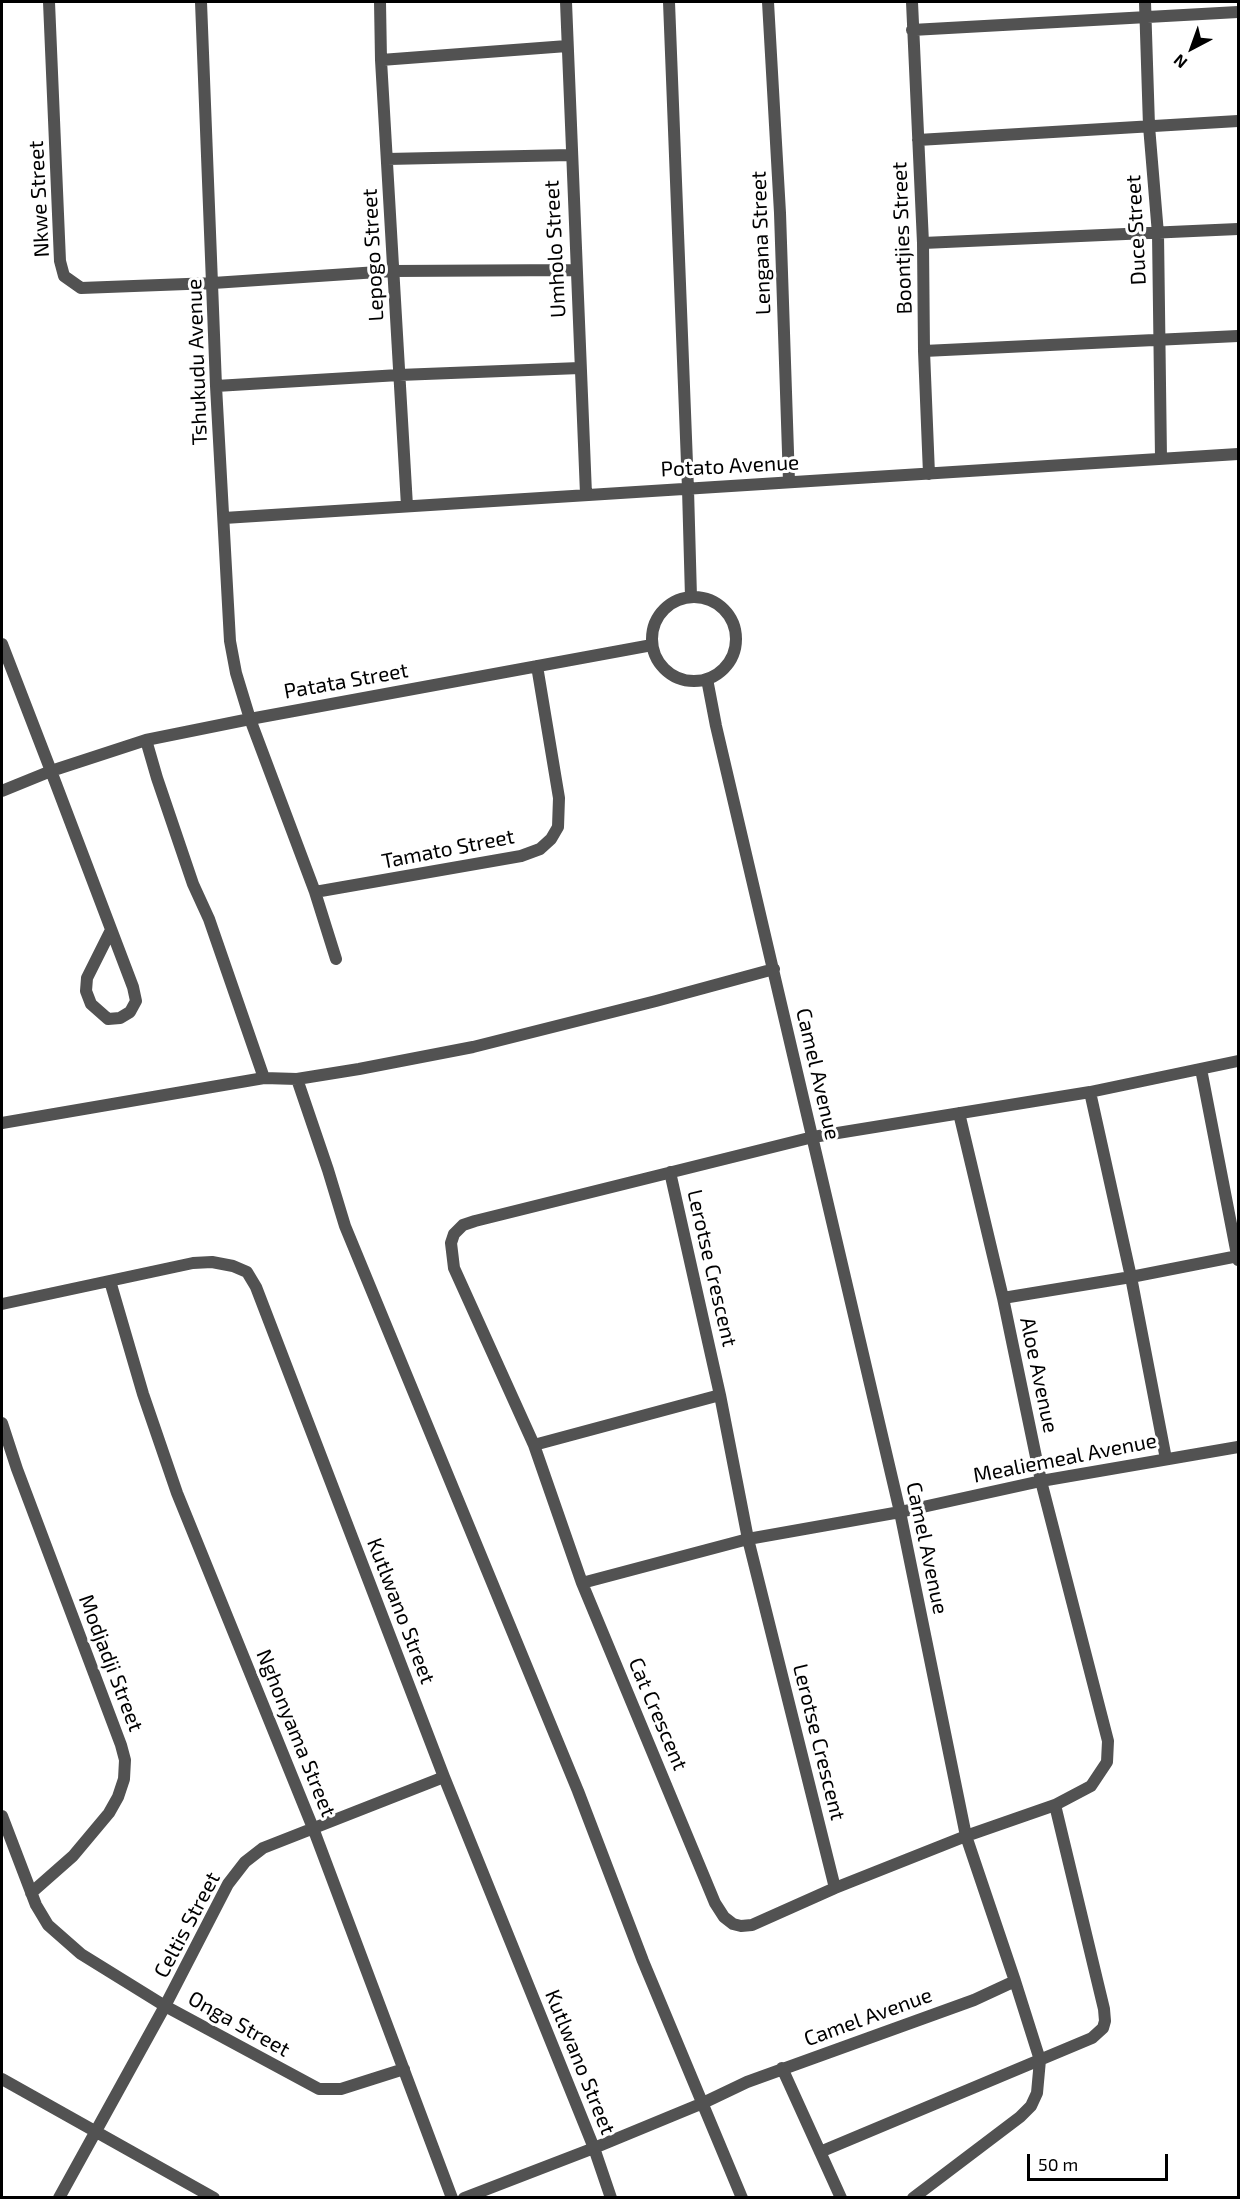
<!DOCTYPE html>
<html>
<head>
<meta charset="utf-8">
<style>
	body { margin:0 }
	#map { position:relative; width:1240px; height:2199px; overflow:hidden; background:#fff; font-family:"Exo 2",sans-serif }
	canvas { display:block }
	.frame { position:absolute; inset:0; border:3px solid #000; pointer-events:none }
	.north { position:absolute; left:1162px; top:18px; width:60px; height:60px; -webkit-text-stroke:4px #fff; paint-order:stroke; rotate:221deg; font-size:16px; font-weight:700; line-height:24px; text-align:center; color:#000 }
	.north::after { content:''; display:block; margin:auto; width:21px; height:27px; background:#000; clip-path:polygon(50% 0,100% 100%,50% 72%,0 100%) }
	.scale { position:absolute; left:1027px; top:2154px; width:141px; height:27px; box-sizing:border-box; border:3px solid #000; border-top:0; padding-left:8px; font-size:18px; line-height:21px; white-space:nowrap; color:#000; -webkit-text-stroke:4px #fff; paint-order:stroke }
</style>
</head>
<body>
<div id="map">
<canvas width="1240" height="2199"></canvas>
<div class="frame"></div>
<div class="north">N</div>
<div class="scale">50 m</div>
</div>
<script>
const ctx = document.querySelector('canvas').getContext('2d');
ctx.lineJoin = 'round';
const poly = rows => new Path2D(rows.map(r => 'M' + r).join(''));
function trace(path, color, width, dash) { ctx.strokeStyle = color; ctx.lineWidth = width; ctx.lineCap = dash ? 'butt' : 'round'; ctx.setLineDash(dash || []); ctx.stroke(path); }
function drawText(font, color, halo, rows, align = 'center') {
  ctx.font = font + ' "Exo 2",sans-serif'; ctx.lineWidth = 6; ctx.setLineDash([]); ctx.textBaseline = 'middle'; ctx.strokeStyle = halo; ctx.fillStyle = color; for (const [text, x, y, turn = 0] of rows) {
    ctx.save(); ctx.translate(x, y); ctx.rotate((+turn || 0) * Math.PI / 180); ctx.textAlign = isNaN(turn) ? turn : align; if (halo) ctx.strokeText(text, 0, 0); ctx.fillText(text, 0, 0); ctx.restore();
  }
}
trace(poly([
	[49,2,60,261,64,276,81,288,213,283,393,271,576,270],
	[201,2,216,386,230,641,236,673,250,719,315,892,336,959],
	[380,2,381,60,407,506],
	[566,2,586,494],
	[669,2,688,489,691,597],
	[768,2,780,213,789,482],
	[912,2,923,243,924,351,929,474],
	[1145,2,1149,126,1158,234,1161,458],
	[912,30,1238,12],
	[381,60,567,46],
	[918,140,1238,121],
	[387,159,571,155],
	[923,243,1238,229],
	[924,351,1238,336],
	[216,386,399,375,580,368],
	[224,518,1238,454],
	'652 639a42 42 0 1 1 84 0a42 42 0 1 1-84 0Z',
	[2,644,51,771,133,987,136,1001,130,1012,120,1018,108,1019,91,1004,86,991,87,978,111,930],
	[146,740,157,778,193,884,209,919,264,1078],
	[2,791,51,771,146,740,250,719,652,645],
	[315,892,521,856,540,849,551,839,558,827,559,798,537,666],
	[1201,1069,1238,1260],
	[297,1079,328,1170,345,1226,578,1791,643,1961,742,2198],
	[1090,1092,1131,1277,1166,1459],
	[959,1113,1003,1298,1041,1481,1108,1741,1107,1762,1091,1786,1055,1805,966,1836,835,1888,752,1925,741,1926,733,1924,724,1917,715,1903,582,1583,748,1539,900,1512,1041,1481,1238,1447],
	[2,1123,264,1078,297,1079,359,1069,473,1047,656,1001,774,969],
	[670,1172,720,1395,748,1539,835,1888],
	[110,1281,143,1394,177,1493,313,1828,452,2198],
	[1003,1298,1131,1277,1238,1256],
	[2,1304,193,1263,212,1262,233,1266,247,1272,256,1287,444,1777,594,2148,611,2198],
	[2,1423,17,1469,121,1745,125,1760,124,1779,118,1797,109,1813,73,1856,31,1893],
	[534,1445,720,1395],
	[582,1583,534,1445,454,1268,451,1243,454,1234,463,1225,475,1221,813,1137,1090,1092,1238,1061],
	[2,1816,36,1905,48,1925,81,1954,165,2006,319,2089,341,2089,404,2069],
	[782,2068,841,2198],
	[2,2079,214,2198],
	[820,2152,1092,2038,1103,2028,1105,2021,1104,2009,1055,1805],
	[59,2198,165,2006,228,1884,245,1862,263,1848,444,1777],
	[464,2198,594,2148,703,2103,747,2082,974,2000,1015,1981,966,1836,900,1512,716,726,707,679],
	[913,2198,1020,2117,1031,2106,1037,2093,1040,2060,1015,1981]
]), '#525252', 12);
drawText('21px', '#000', '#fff', [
	["Nkwe Street",39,199,-93],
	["Duce Street",1136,230,-93],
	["Boontjies Street",902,238,-92],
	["Lengana Street",761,243,-92],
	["Umholo Street",555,249,-93],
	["Lepogo Street",373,255,-93],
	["Tshukudu Avenue",197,362,-92],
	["Potato Avenue",730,466,-3],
	["Patata Street",346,681,-10],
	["Tamato Street",448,849,-11],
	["Camel Avenue",818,1074,77],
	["Lerotse Crescent",712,1268,77],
	["Aloe Avenue",1039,1375,78],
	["Mealiemeal Avenue",1065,1458,-11],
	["Camel Avenue",927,1548,78],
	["Kutlwano Street",401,1611,69],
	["Modjadji Street",111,1663,69],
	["Cat Crescent",658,1714,67],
	["Nghonyama Street",296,1733,68],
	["Lerotse Crescent",819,1742,76],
	["Celtis Street",187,1925,-62],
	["Camel Avenue",868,2017,-20],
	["Onga Street",239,2024,29],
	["Kutlwano Street",580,2062,68]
]);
</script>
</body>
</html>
